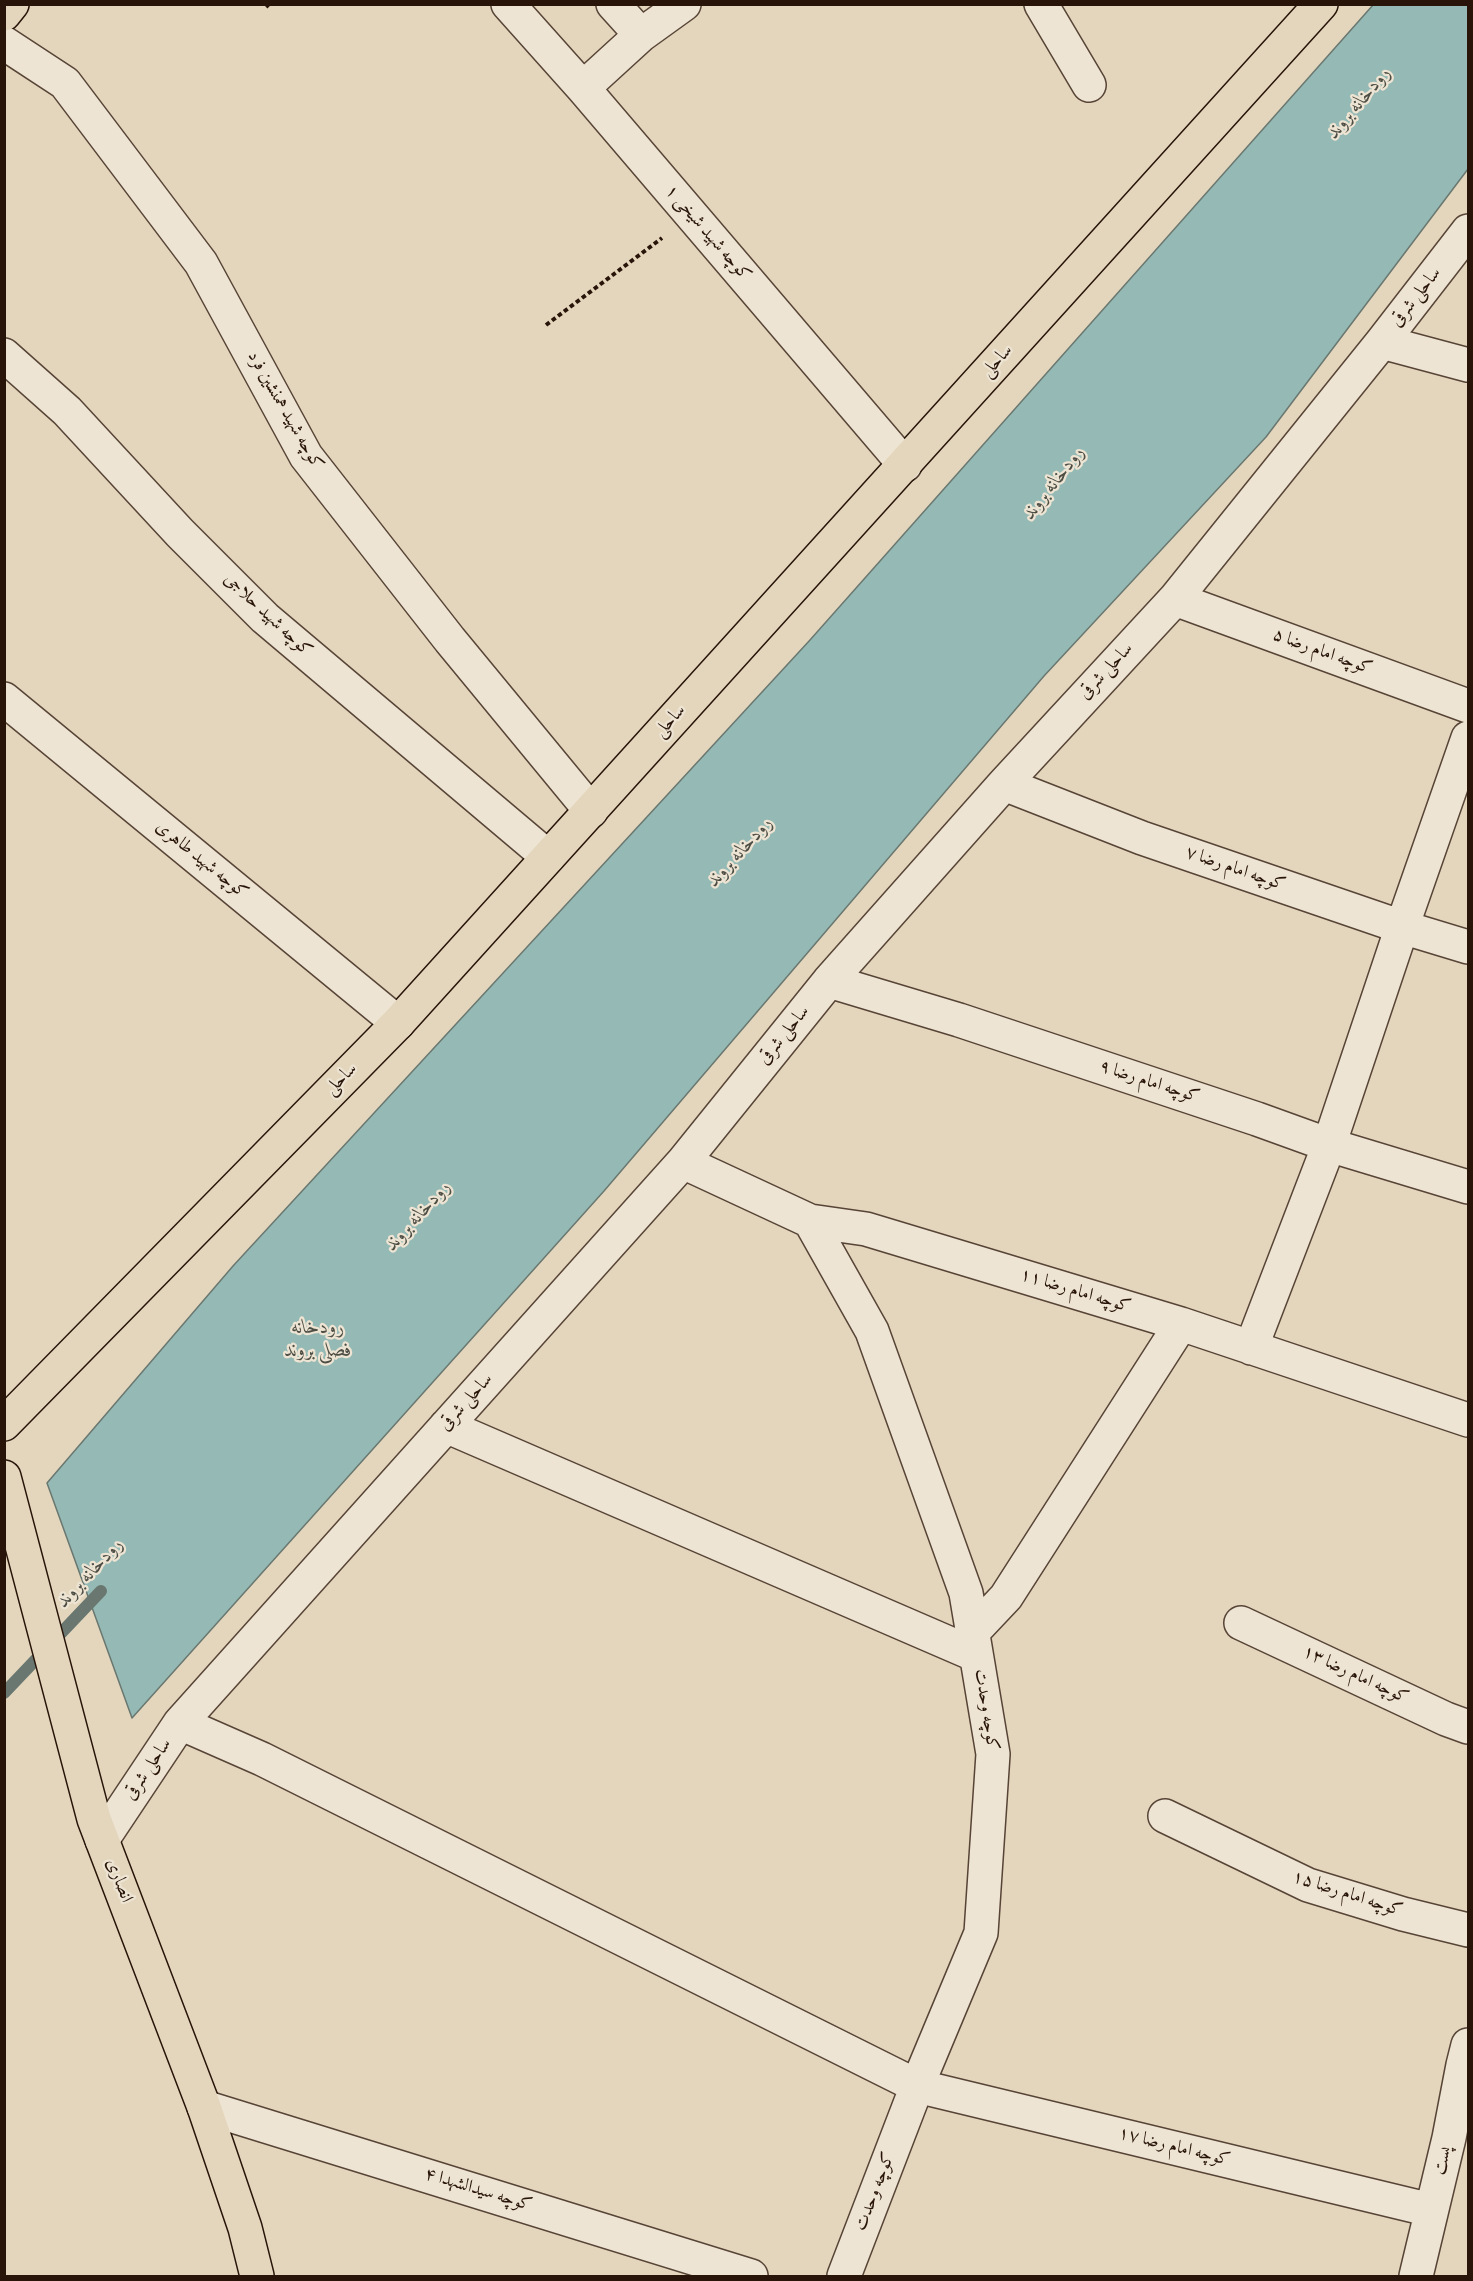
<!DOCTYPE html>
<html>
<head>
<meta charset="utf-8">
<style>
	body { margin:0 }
	#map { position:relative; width:1473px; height:2281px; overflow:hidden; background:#e3d6bc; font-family:Vollkorn,serif }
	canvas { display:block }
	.frame { position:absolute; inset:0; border:6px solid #281409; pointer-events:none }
</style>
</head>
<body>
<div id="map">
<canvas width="1473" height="2281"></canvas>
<div class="frame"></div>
</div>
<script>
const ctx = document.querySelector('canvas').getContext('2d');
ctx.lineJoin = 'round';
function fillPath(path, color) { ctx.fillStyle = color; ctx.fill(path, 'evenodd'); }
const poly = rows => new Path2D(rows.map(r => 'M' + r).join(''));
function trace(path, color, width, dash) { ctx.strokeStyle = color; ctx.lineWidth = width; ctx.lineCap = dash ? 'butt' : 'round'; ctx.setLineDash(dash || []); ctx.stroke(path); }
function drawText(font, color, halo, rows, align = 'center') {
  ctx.font = font + ' Vollkorn,Amiri,serif'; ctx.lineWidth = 4.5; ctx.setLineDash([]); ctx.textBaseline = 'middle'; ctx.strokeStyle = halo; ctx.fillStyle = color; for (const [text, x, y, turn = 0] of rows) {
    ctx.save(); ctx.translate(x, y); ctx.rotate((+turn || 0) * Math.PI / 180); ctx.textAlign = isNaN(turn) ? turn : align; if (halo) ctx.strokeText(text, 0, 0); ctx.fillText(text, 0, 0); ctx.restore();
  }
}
const water = poly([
	[1373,5,1468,5,1468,169,1266,437,1044,676,604,1191,132,1718,47,1483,233,1266,810,640,1373,5]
]);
fillPath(water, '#95b9b4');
trace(water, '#697770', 1.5);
trace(poly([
	[4,1693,101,1591]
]), '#697770', 12);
const minor = poly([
	[508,4,583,88,905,465],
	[613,4,641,35],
	[1041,4,1089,85],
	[4,43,65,83,201,263,306,456,450,640,591,811],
	[583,88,641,35,684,4],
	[1382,342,1468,365],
	[4,355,67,411,180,533,265,618,548,857],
	[1175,599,1468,706],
	[4,699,398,1023],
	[1004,784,1142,838,1402,927,1468,947],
	[829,981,959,1020,1257,1119,1329,1145,1468,1187],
	[683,1162,810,1221,866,1229,1181,1324,1468,1420],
	[810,1221,872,1331,966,1593,993,1754,981,1933,917,2086,844,2276],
	[1251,1348,1329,1145,1402,927,1468,738],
	[446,1426,976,1655],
	[1241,1623,1446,1719,1468,1727],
	[972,1633,1006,1597,1181,1324],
	[180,1723,262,1759,917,2086,1431,2210],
	[1165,1816,1308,1885,1403,1914,1468,1930],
	[102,1840,180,1723,683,1162,829,981,1004,784,1175,599,1382,342,1468,231],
	[204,2107,751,2276],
	[1416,2276,1449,2138,1463,2065,1468,2045]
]);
const major = poly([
	[4,14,12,4],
	[4,1424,398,1023,1321,4],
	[4,1477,94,1819,204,2107,245,2228,257,2276]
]);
trace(minor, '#574436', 36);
trace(major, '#281409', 36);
trace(poly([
	[266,7,269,4],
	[546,325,662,238]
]), '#281409', 4, [4.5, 3]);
trace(minor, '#ede4d3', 33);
trace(major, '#e3d6bc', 33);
drawText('18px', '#281409', '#ede4d3', [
	["کوچه شهید شیخی ۱",707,234,49],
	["ساحلی شرقی",1417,298,-52],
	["ساحلی",998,362,-48],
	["کوچه شهید همنشین فرد",284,411,60],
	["کوچه شهید حلاجی",267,616,43],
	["کوچه امام رضا ۵",1322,653,20],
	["ساحلی شرقی",1107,672,-47],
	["ساحلی",671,722,-48],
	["کوچه شهید طاهری",201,861,39],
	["کوچه امام رضا ۷",1235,870,19],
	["ساحلی شرقی",785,1036,-51],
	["ساحلی",342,1080,-45],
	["کوچه امام رضا ۹",1149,1083,18],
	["کوچه امام رضا ۱۱",1075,1292,17],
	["ساحلی شرقی",467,1403,-48],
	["کوچه امام رضا ۱۳",1355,1676,25],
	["کوچه وحدت",985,1710,81],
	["ساحلی شرقی",149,1770,-56],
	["انصاری",118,1881,69],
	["کوچه امام رضا ۱۵",1347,1895,18],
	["کوچه امام رضا ۱۷",1174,2148,14],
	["پست",1444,2161,-76],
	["کوچه سیدالشهدا ۴",478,2191,17],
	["کوچه وحدت",876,2192,-69]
]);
drawText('italic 20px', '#4e4e45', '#ede4d3', [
	["رودخانه بروند",1360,104,-50],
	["رودخانه بروند",1055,484,-52],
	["رودخانه بروند",741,853,-48],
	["رودخانه بروند",419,1217,-48],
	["رودخانه",318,1329],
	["فصلی بروند",318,1352],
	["رودخانه بروند",91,1574,-47]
]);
</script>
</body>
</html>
